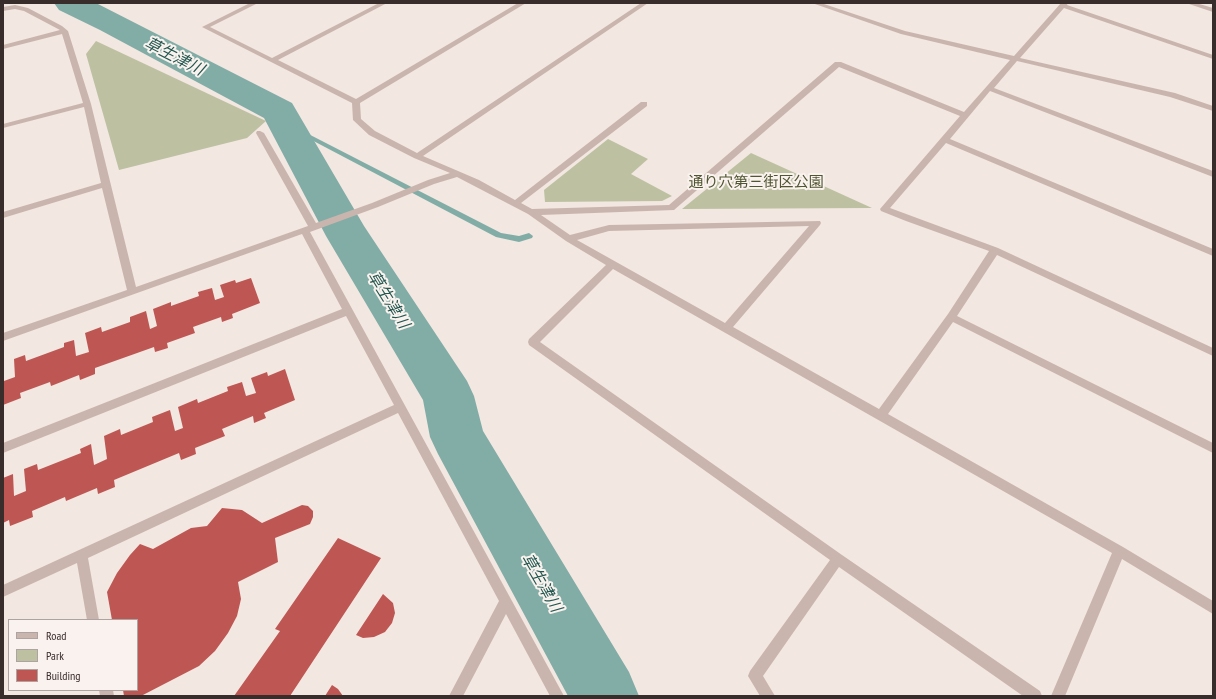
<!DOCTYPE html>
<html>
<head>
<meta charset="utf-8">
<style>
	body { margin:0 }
	#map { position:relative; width:1216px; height:699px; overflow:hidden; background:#f2e7e1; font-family:"PT Sans Narrow",sans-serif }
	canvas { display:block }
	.frame { position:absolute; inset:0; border:4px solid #392d2c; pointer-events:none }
	.legend { position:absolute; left:8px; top:619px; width:130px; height:72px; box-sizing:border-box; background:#faf2ee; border:1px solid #ada3a0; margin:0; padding:5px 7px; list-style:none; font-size:12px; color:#392d2c }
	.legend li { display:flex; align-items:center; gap:8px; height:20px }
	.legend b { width:20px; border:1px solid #ada3a0 }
</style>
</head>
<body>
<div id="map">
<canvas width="1216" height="699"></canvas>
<div class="frame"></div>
<ul class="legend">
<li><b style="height:5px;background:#cab5ae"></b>Road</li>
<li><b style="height:11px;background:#bdc1a2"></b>Park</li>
<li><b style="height:11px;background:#be5753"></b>Building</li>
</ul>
</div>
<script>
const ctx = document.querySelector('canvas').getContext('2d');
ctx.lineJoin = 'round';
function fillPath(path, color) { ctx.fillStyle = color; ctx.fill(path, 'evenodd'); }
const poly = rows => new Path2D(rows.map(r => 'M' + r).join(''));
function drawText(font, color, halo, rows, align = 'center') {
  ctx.font = font + ' "PT Sans Narrow","Noto Sans JP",sans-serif'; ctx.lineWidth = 4; ctx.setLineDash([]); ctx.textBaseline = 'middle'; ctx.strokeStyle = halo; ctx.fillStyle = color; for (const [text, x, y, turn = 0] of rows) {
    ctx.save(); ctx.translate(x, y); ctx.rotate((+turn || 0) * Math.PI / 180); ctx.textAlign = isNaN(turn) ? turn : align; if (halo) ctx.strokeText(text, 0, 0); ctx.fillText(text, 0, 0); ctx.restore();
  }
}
fillPath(poly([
	[96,41,266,121,247,138,119,170,86,54],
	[608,139,648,159,631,174,672,196,662,201,545,202,544,190],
	[751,153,872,208,682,209]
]), '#bdc1a2');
fillPath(poly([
	[287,123,501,233,519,236,529,233,533,236,532,238,519,242,496,237,285,126,285,124,287,123]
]), '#82ada6');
fillPath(poly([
	[54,3,96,3,292,103,364,226,467,381,474,396,483,431,629,672,639,696,568,696,438,454,430,437,423,400,326,236,264,118,100,30,59,10,54,3]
]), '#82ada6');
fillPath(poly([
	[251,278,260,303,232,314,233,318,222,322,221,317,193,327,195,333,167,343,168,348,155,352,154,347,95,368,95,374,80,380,79,375,51,386,50,382,20,393,21,398,3,405,3,377,4,381,15,377,14,359,25,355,26,361,64,347,64,343,74,340,76,356,89,352,85,333,101,327,102,332,130,322,130,317,146,311,150,329,157,326,153,309,171,302,171,306,199,296,198,292,212,288,215,300,224,297,220,285,235,280,236,283],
	[285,369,295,400,264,413,266,418,254,423,253,416,222,429,225,436,195,448,196,454,181,460,179,453,114,480,115,487,98,494,97,488,66,501,65,497,32,511,33,517,10,526,9,520,3,523,3,478,13,474,14,496,26,491,24,469,37,464,38,470,81,453,80,449,91,444,94,465,107,459,104,436,120,429,121,435,153,422,152,417,170,410,175,431,183,428,178,407,197,399,198,403,228,391,227,387,242,382,246,396,256,393,251,378,267,372,268,376],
	[302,505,308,506,313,511,313,517,310,524,275,538,278,562,238,582,241,599,237,616,228,633,215,651,199,666,141,696,124,696,123,690,137,690,137,620,112,620,107,592,117,573,130,555,140,544,153,549,191,528,207,526,222,508,242,510,262,523],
	[338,538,381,558,290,696,234,696,280,631,275,629],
	[383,594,393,603,395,613,392,623,385,632,374,637,363,638,356,635],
	[332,685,338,689,343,696,325,696]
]), '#be5753');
fillPath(poly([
	[250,3,258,3,210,27,272,58,379,3,387,3,278,60,356,99,518,3,526,3,360,103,361,119,375,131,417,153,641,3,648,3,423,156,479,180,515,200,641,102,647,102,647,106,521,203,532,209,669,205,835,62,841,62,964,112,1010,60,901,34,812,3,821,3,905,31,1014,56,1061,3,1068,3,1067,5,1213,55,1213,59,1064,8,1020,58,1175,93,1213,106,1213,111,1170,97,1017,61,994,88,1213,171,1213,177,990,91,950,139,1213,249,1213,256,946,143,890,208,998,248,1213,348,1213,356,997,255,957,316,1213,443,1213,453,953,322,888,414,1123,547,1213,601,1213,614,1122,559,1065,696,1051,696,1112,553,613,269,540,342,842,555,1040,691,1042,696,1023,696,839,567,763,676,775,696,760,696,748,676,750,671,830,560,529,345,528,342,529,339,606,265,566,241,528,214,457,177,434,184,378,207,310,232,564,696,550,696,506,614,463,696,449,696,499,601,398,413,88,558,99,620,87,620,77,563,3,597,3,585,394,405,346,316,3,453,3,443,342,309,302,234,3,341,3,333,127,290,102,188,3,218,3,212,101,183,84,107,3,128,3,124,83,103,62,34,3,49,3,45,60,30,24,11,15,9,3,11,3,7,15,5,28,8,62,26,68,31,91,104,136,287,308,226,256,133,257,131,260,131,264,133,316,223,372,203,428,180,450,173,414,158,369,135,353,120,352,103,202,27,250,3],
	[839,67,960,116,880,209,881,211,906,221,989,251,948,314,879,409,733,327,820,225,821,223,820,221,609,225,570,235,541,215,674,210,839,67],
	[809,226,725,323,577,240,609,231,809,226],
	[1186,3,1196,3,1213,8,1213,12,1186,3],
	[99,690,113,690,114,696,100,696,99,690]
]), '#cab5ae');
drawText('15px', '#505631', '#faf2ee', [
	["通り穴第三街区公園",756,183]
]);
drawText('italic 16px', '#235851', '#faf2ee', [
	["草生津川",174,57,27],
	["草生津川",388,300,58],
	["草生津川",541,583,60]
]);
</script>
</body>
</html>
